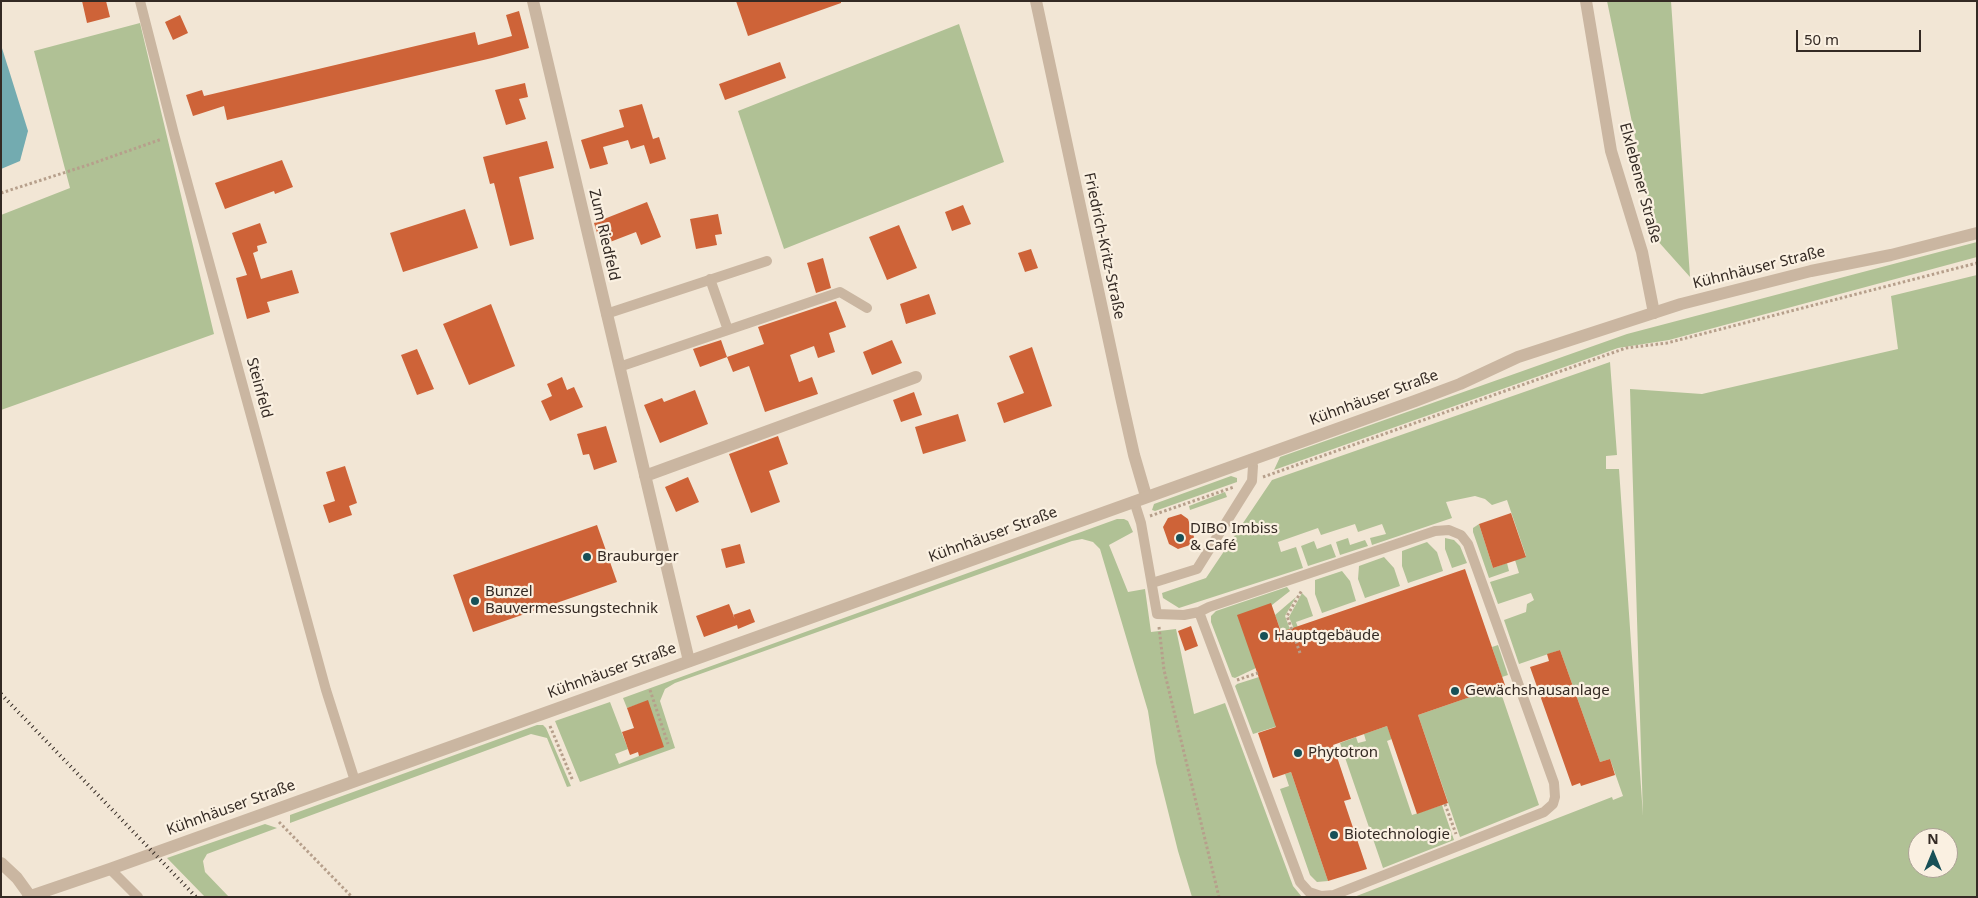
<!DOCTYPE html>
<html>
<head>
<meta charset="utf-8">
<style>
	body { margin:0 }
	#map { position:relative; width:1978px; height:898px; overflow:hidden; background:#f2e6d5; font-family:"Noto Sans",sans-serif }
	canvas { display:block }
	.frame { position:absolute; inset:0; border:2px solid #342a24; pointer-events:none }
	.north { position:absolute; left:1908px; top:828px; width:50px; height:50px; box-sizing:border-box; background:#faf0e1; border:1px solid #aba195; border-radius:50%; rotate:0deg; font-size:14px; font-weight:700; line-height:20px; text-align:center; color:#342a24 }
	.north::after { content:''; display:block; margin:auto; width:18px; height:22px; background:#185057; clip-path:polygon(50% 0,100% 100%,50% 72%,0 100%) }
	.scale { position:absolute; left:1796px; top:30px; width:125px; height:22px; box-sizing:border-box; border:2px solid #342a24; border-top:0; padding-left:6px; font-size:15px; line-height:18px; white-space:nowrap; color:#342a24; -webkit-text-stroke:4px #faf0e1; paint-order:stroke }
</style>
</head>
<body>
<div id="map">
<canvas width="1978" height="898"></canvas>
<div class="frame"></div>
<div class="north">N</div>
<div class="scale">50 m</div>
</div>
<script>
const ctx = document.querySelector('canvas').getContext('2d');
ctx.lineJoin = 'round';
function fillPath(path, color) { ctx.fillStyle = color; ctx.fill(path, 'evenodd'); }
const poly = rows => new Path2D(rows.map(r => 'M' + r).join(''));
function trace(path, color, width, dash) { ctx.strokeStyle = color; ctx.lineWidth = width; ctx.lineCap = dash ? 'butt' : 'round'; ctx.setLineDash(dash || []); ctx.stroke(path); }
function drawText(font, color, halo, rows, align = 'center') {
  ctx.font = font + ' "Noto Sans",sans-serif'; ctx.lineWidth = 4.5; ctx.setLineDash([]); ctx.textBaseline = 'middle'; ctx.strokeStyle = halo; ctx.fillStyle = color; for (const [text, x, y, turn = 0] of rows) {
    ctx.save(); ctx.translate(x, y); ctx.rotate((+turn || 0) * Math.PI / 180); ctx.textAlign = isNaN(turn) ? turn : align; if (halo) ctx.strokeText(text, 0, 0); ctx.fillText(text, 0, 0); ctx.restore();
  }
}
fillPath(poly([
	[1607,1,1671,1,1690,277,1656,239],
	[140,23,214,334,1,410,1,215,70,188,34,51],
	[959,24,1004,162,784,249,738,111],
	[1977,242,1977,257,1669,340,1618,348,1274,470,1280,457,1627,334],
	[1977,275,1977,897,1354,897,1612,797,1613,800,1623,796,1610,759,1600,762,1560,650,1519,664,1504,620,1526,612,1527,604,1534,600,1531,593,1498,604,1490,582,1519,573,1515,560,1526,556,1507,500,1492,505,1485,499,1475,496,1446,502,1452,518,1372,545,1370,538,1386,534,1382,524,1358,532,1355,524,1321,535,1318,528,1278,542,1281,552,1296,547,1303,568,1179,608,1163,598,1162,593,1206,578,1272,480,1610,362,1617,455,1606,456,1606,469,1619,469,1643,816,1630,389,1702,394,1898,349,1891,296],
	[1918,838,1948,838,1948,868,1918,868],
	[1231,476,1237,478,1237,482,1155,511,1152,510,1154,504],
	[1225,492,1227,497,1190,510,1189,506],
	[1117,519,1124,519,1128,521,1133,532,1109,545,1128,592,1145,589,1151,632,1176,629,1194,714,1225,703,1293,886,1302,897,1192,897,1178,851,1156,763,1148,711,1100,549,1093,542,1082,539,1072,541,675,683,665,689,660,701,675,748,580,782,555,721,610,702,628,749,615,754,619,764,639,756,648,701,627,708,623,698],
	[1479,524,1493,568,1507,563,1509,571,1489,578,1473,532,1473,528],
	[1348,538,1350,545,1365,540,1368,546,1340,555,1336,542],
	[1445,538,1454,540,1460,546,1467,563,1452,568,1445,549],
	[1314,541,1317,549,1331,544,1336,557,1308,566,1301,546],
	[1427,542,1437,552,1443,571,1408,583,1402,566,1402,551],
	[1384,557,1394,568,1400,586,1365,598,1358,579,1359,566],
	[1342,571,1350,581,1356,601,1322,613,1315,594,1315,580],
	[1287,587,1290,591,1272,605,1256,668,1235,678,1232,677,1211,622,1211,616,1216,611],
	[1302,593,1307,598,1313,616,1296,622,1327,708,1289,617],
	[1296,597,1285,616,1299,653,1290,656,1275,615],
	[1498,645,1508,675,1502,677,1492,647],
	[1259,677,1318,713,1253,734,1235,686,1237,684],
	[1499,687,1539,805,1460,837,1418,715],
	[537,725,543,725,546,728,571,786,567,787,547,738,531,734,290,823,290,815],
	[1387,726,1392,739,1387,741,1412,815,1442,805,1454,840,1383,868,1340,743,1356,737,1358,743,1366,741,1364,734],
	[1291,772,1328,881,1317,882,1310,875,1280,789,1289,786,1285,774],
	[265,824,277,828,207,854,203,861,205,872,229,897,205,897,167,858]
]), '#b0c195');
fillPath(poly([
	[1,45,28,131,20,161,1,169]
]), '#73abb0');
fillPath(poly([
	[82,1,106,1,110,17,87,23],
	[736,1,841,1,841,3,748,36],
	[519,11,529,48,492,58,227,120,224,106,193,116,186,95,202,90,204,96,475,32,478,45,512,36,506,15],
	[180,15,188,33,173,40,165,22],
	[780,62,786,78,725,100,719,84],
	[525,83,528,97,519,99,526,119,506,125,495,90],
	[642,104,653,139,659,137,666,159,650,164,644,145,631,149,628,140,603,147,608,164,590,169,581,140,624,127,619,110],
	[547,141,554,168,519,177,534,239,510,246,494,183,490,184,483,157],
	[282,160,293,187,275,194,274,191,225,209,215,183],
	[647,202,661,237,641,245,636,232,610,242,607,233,598,236,594,223],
	[963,205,971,224,952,231,945,212],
	[465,209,478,248,403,272,390,233],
	[718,214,722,234,715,235,717,245,696,249,690,219],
	[260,223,267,243,257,246,258,251,253,253,261,279,292,270,299,293,267,302,270,312,247,319,236,278,247,275,232,233],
	[899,225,917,268,887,280,869,237],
	[1031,249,1038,268,1025,272,1018,253],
	[823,258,831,288,816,293,807,263],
	[929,294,936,314,906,324,900,304],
	[836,301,846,327,829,333,835,352,818,358,814,346,790,355,799,382,812,377,818,394,765,412,749,366,733,372,727,357,764,344,758,327],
	[491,304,515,366,469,385,443,324],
	[721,340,727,357,700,367,693,349],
	[892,340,902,363,872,375,863,352],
	[1032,347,1052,406,1004,423,997,403,1024,393,1009,356],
	[417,349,434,389,417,395,401,355],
	[562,377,567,390,574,387,583,407,550,421,541,401,552,396,547,384],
	[695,390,708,424,660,443,644,405,662,398,664,402],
	[914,392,922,415,901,422,893,400],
	[958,414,966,441,923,454,915,427],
	[606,426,617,462,594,470,589,454,583,455,577,434],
	[778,436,788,464,769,471,780,502,751,513,729,454],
	[345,466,357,503,349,506,352,515,329,523,323,505,335,501,326,472],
	[688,477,699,502,676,512,665,487],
	[1511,513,1526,557,1493,568,1479,524],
	[1181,514,1188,519,1194,537,1190,545,1178,549,1169,544,1163,527,1168,518],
	[597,525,617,582,473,632,453,575],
	[740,544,745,563,726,568,721,549],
	[1465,569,1505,685,1418,715,1448,803,1417,814,1387,726,1333,745,1351,799,1344,801,1367,869,1328,881,1291,772,1273,778,1258,733,1276,727,1237,615,1271,603,1281,632],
	[729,604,735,619,733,615,750,609,755,622,738,629,737,625,704,637,696,616],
	[1191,626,1198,646,1185,651,1178,631],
	[1560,650,1600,762,1610,759,1615,775,1581,786,1580,783,1572,786,1530,667,1549,661,1547,654],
	[648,700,664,747,639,756,638,752,630,755,622,732,634,728,627,708]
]), '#ce6338');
trace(poly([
	[1,193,88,165,162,139],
	[1263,477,1626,348,1667,343,1977,263],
	[1150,516,1234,487],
	[1159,627,1164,670,1219,897],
	[1300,653,1287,616,1302,590],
	[1237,680,1258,673],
	[650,690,668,744],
	[550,726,573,781],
	[1445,804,1456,834],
	[279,822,352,897]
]), '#b69f8b', 3, [2.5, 2.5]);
trace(poly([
	[140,1,174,134,326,690,355,781],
	[606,314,767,261],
	[728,330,840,292,867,308],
	[619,367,728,330,710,279],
	[1134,501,1141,523,1157,614,1184,615,1199,612,1209,607,1435,531,1449,530,1461,535,1468,544,1554,783,1555,797,1553,804,1544,812,1334,895,1321,896,1309,892,1300,882,1199,612],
	[1152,583,1197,569,1252,481,1253,466,1251,459],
	[110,869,138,897]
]), '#cab6a1', 10);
trace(poly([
	[533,1,689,661],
	[1036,1,1121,397,1134,455,1146,496],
	[1586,1,1611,151,1642,252,1654,313],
	[645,476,916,377],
	[1,863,17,878,30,896]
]), '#cab6a1', 12);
trace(poly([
	[28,897,110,869,1415,401,1460,384,1518,357,1681,304,1811,271,1891,255,1977,233]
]), '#cab6a1', 12);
trace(poly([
	[1,694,196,897]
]), '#342a24', 4, [1, 4]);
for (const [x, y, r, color] of [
	[1180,538,5,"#185057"],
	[587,557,5,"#185057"],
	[475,601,5,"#185057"],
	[1264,636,5,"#185057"],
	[1455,691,5,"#185057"],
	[1298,753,5,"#185057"],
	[1334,835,5,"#185057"]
]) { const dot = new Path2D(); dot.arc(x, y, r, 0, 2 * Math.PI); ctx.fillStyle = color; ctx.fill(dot); trace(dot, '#faf0e1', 2); }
drawText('15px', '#342a24', '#faf0e1', [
	["Elxlebener Straße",1640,183,75],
	["Zum Riedfeld",604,235,77],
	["Friedrich-Kritz-Straße",1104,246,78],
	["Kühnhäuser Straße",1759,268,-14],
	["Steinfeld",259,388,75],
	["Kühnhäuser Straße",1374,398,-20],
	["Kühnhäuser Straße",993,535,-20],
	["Kühnhäuser Straße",612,671,-20],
	["Kühnhäuser Straße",231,808,-20]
]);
drawText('15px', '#342a24', '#faf0e1', [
	["DIBO Imbiss",1190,529],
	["& Café",1190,546],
	["Brauburger",597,557],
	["Bunzel",485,592],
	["Bauvermessungstechnik",485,609],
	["Hauptgebäude",1274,636],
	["Gewächshausanlage",1465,691],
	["Phytotron",1308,753],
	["Biotechnologie",1344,835]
], 'left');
</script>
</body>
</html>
